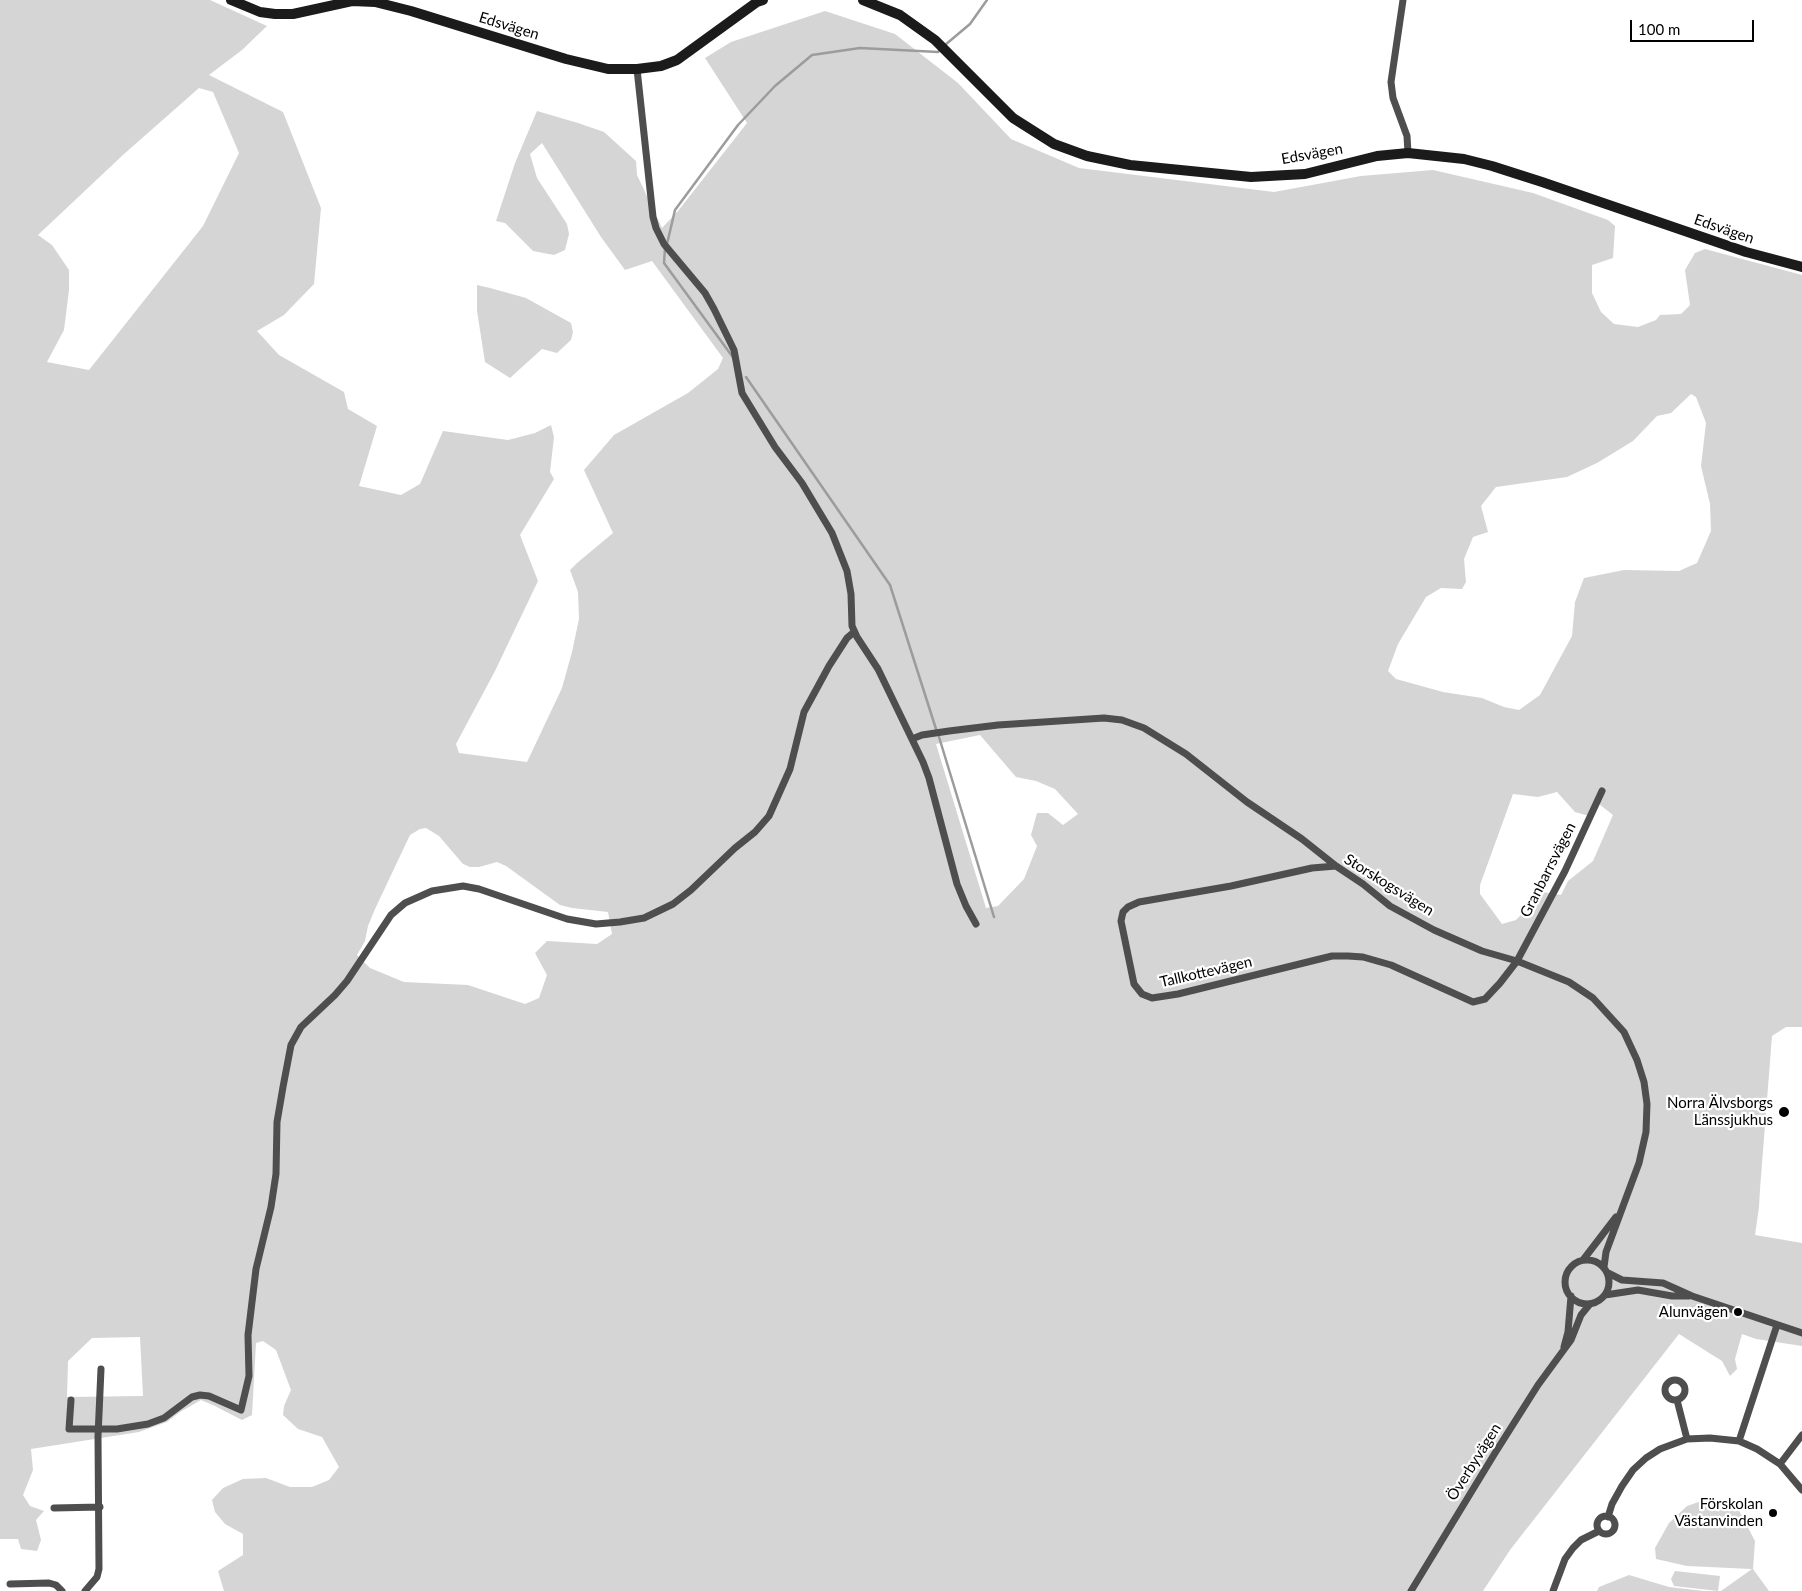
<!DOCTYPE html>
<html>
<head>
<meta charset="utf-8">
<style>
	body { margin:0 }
	#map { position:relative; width:1802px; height:1591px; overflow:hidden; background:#fff; font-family:Lato,sans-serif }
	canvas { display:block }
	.scale { position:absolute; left:1630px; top:20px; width:124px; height:22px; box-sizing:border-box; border:2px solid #000; border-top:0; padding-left:6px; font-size:15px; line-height:18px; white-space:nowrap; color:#000; -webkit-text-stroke:4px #fff; paint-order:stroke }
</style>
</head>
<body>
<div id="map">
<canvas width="1802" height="1591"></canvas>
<div class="scale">100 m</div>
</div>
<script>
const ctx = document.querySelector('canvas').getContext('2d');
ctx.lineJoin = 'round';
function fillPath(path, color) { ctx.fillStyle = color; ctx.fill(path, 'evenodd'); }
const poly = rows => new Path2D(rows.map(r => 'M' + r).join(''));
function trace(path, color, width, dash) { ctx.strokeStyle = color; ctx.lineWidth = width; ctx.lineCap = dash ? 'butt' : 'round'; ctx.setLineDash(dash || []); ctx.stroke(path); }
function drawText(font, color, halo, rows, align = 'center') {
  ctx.font = font + ' Lato,sans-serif'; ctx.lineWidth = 4.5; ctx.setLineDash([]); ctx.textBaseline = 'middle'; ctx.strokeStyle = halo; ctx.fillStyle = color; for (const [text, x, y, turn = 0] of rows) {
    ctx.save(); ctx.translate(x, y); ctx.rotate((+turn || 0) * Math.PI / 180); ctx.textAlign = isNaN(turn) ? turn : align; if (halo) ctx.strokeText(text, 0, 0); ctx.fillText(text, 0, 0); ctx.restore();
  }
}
fillPath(poly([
	[0,0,210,0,267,26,242,50,209,75,283,112,321,208,314,284,284,315,257,331,279,355,344,392,348,409,377,426,359,486,401,495,420,484,443,431,508,440,535,433,551,425,554,437,550,472,554,479,520,535,538,581,495,671,456,744,459,753,527,762,562,688,572,652,579,619,578,592,570,570,577,563,613,533,584,470,614,435,688,393,718,369,723,358,652,261,625,270,601,237,542,143,530,154,537,178,567,224,569,234,565,250,554,255,533,251,505,223,496,221,515,163,537,111,578,123,604,132,636,161,637,175,662,228,678,211,747,123,705,58,731,42,825,11,895,34,958,83,1011,139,1079,168,1274,192,1361,176,1433,170,1533,193,1608,220,1615,226,1613,258,1592,265,1592,293,1601,312,1614,324,1638,327,1656,320,1660,315,1681,314,1690,305,1685,270,1695,253,1705,249,1802,275,1802,1027,1786,1027,1772,1036,1760,1189,1759,1207,1755,1235,1802,1243,1802,1346,1756,1339,1742,1334,1735,1359,1737,1369,1730,1376,1722,1361,1679,1334,1510,1550,1483,1591,224,1591,218,1571,243,1555,243,1534,225,1524,215,1512,212,1500,223,1488,243,1479,266,1478,290,1487,312,1487,329,1480,339,1467,322,1437,298,1429,283,1415,284,1406,291,1390,276,1350,263,1341,256,1343,252,1415,242,1420,215,1406,201,1400,180,1412,167,1422,139,1432,31,1449,33,1470,23,1495,30,1506,44,1511,36,1520,41,1540,37,1551,21,1549,18,1539,0,1539],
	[199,88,213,92,239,153,203,226,89,370,47,362,64,330,69,290,69,270,52,245,38,235,124,154],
	[1691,394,1696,397,1706,423,1701,466,1710,504,1711,531,1697,563,1679,571,1624,570,1584,578,1575,602,1572,636,1540,695,1519,710,1504,707,1482,698,1443,692,1396,679,1388,671,1398,644,1426,597,1441,588,1462,589,1466,582,1464,559,1473,537,1488,532,1481,506,1496,487,1567,477,1597,463,1633,441,1657,416,1671,413],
	[980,735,1016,777,1036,781,1055,789,1078,814,1063,825,1048,813,1037,813,1031,835,1037,846,1024,879,998,906,986,908,936,744],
	[1557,792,1575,812,1589,816,1599,804,1613,815,1593,861,1568,881,1561,895,1543,892,1516,920,1502,924,1480,894,1480,885,1513,794,1538,797],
	[426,828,439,836,463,864,470,867,479,867,497,862,506,866,560,905,572,908,608,912,612,934,597,944,547,941,535,953,547,975,539,998,525,1004,468,985,404,982,370,968,357,955,365,941,368,926,375,909,410,835,420,829],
	[140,1337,143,1396,67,1397,68,1361,92,1338],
	[477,285,490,288,526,298,571,323,573,332,571,340,557,353,542,349,510,378,485,362,477,311],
	[1707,1499,1735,1503,1755,1541,1753,1569,1769,1591,1721,1591,1752,1569,1687,1566,1656,1559,1655,1548,1669,1523,1687,1506],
	[1675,1571,1720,1576,1718,1591,1674,1586,1671,1579],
	[1629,1575,1669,1587,1704,1591,1597,1591,1599,1587]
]), '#d5d5d5');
trace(poly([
	[945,45,970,24,987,0],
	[667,244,675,210,738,125,775,86,812,55,860,48,938,52,941,49],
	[665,248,664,263,732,356],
	[746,377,890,585,936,729],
	[939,737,994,917]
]), '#9c9c9c', 2.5);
trace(poly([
	[1403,0,1391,82,1393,98,1407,136,1408,153],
	[637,69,653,217,656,228,664,244,705,293,714,309,734,350,742,393,775,447,802,483,832,533,847,571,851,594,852,626,857,637,878,669,923,762,929,778,957,884,966,906,976,924],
	[912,739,922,735,949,731,998,725,1104,718,1122,720,1144,728,1186,754,1247,802,1302,839,1336,866],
	[1602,791,1565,871,1517,961,1500,983,1485,999,1473,1002,1391,965,1363,957,1348,956,1332,956,1178,994,1152,998,1142,994,1134,984,1121,921,1123,912,1128,907,1139,902,1231,886,1312,868,1336,866,1363,884,1390,906,1434,930,1482,951,1517,961,1569,982,1593,998,1624,1032,1637,1060,1644,1082,1647,1104,1646,1132,1639,1163,1606,1252,1604,1267],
	'1565 1282a22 22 0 1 1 44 0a22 22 0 1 1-44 0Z',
	[1583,1260,1616,1217],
	[1608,1273,1622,1280,1663,1283,1692,1296,1802,1333],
	[1605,1295,1638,1290,1672,1296,1689,1296],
	[1564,1347,1568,1332,1571,1296],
	'1665 1390a10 10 0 1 1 20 0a10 10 0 1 1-20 0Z',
	[71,1400,69,1429,117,1429,148,1424,164,1418,192,1397,200,1395,209,1396,241,1410,249,1376,248,1335,256,1269,271,1207,276,1174,277,1122,283,1087,291,1045,301,1027,335,995,347,981,391,915,405,903,432,891,463,886,479,889,567,919,596,924,620,922,644,918,673,904,691,890,735,848,755,832,769,816,790,769,804,712,829,666,847,638,854,632],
	[1677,1400,1687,1439],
	[1739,1441,1777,1325],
	[1780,1464,1802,1435],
	[54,1508,100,1507],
	'1597 1525a9 9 0 1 1 18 0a9 9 0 1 1-18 0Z',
	[1608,1517,1612,1504,1622,1486,1633,1470,1646,1458,1660,1449,1687,1439,1710,1438,1739,1441,1757,1449,1780,1464,1802,1490],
	[10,1584,49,1583,56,1585,62,1591],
	[85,1591,97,1577,99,1569,98,1436,101,1369],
	[1411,1591,1495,1453,1538,1385,1571,1340,1581,1315,1590,1304],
	[1553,1591,1565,1559,1573,1548,1581,1540,1599,1531]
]), '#4e4e4e', 7);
trace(poly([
	[231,0,260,12,275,14,293,14,352,1,375,2,411,11,566,59,608,69,637,69,661,66,677,60,757,2,763,0],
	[863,0,900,15,935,40,1013,118,1054,144,1087,156,1130,165,1251,177,1305,174,1377,156,1408,153,1464,159,1492,166,1542,182,1746,252,1802,267]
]), '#1b1b1b', 10);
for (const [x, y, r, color] of [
	[1784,1112,6,"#000"],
	[1738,1312,5,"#000"],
	[1773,1513,5,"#000"]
]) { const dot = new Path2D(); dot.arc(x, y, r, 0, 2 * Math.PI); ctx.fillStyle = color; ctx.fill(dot); trace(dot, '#fff', 2); }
drawText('15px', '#000', '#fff', [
	["Edsvägen",509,26,17],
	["Edsvägen",1312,154,-10],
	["Edsvägen",1724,229,19],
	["Granbarrsvägen",1548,870,-63],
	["Storskogsvägen",1389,885,32],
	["Tallkottevägen",1206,972,-13],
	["Överbyvägen",1474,1462,-58]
]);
drawText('15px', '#000', '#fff', [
	["Norra Älvsborgs",1773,1103],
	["Länssjukhus",1773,1120],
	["Alunvägen",1728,1312],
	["Förskolan",1763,1504],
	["Västanvinden",1763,1521]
], 'right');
</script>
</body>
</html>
